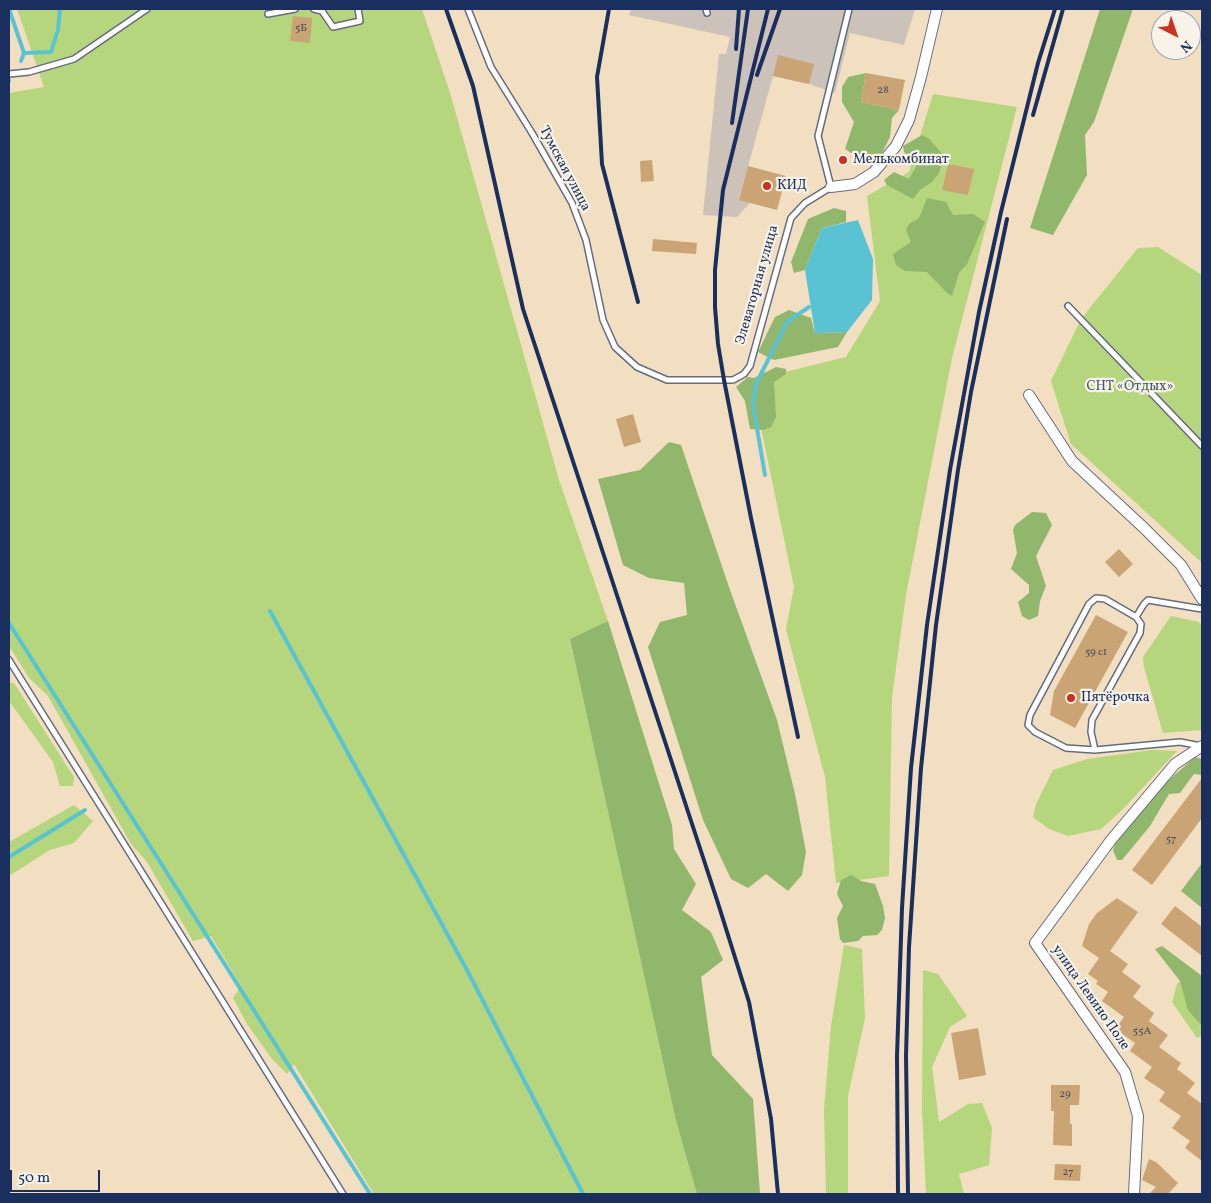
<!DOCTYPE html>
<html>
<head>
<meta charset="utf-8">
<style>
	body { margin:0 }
	#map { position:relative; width:1211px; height:1203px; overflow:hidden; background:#f2dec0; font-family:Vollkorn,serif }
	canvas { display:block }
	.frame { position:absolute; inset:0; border:10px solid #1b2f5e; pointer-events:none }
	.north { position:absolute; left:1151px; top:10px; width:50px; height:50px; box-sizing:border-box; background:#f7f3e8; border:1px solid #9fa5b1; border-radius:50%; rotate:139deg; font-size:14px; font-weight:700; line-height:20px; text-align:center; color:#1b2f5e }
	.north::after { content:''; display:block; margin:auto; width:18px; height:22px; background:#c8321e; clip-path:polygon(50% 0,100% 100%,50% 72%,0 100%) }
	.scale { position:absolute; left:10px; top:1170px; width:90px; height:22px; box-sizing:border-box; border:2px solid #1b2f5e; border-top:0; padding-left:6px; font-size:15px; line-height:18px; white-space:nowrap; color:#1b2f5e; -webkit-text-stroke:4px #f7f3e8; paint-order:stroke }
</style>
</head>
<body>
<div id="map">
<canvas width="1211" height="1203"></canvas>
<div class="frame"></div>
<div class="north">N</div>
<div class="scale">50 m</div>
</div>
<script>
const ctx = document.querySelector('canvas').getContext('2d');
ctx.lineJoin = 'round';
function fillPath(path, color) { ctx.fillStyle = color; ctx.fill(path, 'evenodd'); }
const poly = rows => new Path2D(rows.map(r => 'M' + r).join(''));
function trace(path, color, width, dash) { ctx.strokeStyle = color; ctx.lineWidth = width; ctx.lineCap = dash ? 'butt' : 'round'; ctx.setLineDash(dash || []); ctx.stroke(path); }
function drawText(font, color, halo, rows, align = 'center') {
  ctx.font = font + ' Vollkorn,serif'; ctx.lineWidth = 4.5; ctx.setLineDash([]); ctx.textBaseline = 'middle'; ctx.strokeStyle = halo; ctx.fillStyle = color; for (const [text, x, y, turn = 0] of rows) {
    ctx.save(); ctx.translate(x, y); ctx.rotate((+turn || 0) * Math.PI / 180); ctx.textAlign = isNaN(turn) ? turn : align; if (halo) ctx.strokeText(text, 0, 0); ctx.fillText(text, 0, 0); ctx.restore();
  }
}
fillPath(poly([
	[631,9,915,9,904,45,850,33,835,93,809,84,773,76,739,199,750,203,737,217,703,215,719,54,726,54,730,37,629,15]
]), '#ccc2b9');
fillPath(poly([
	[17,9,422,9,451,96,559,480,608,621,570,639,676,1121,697,1194,374,1194,294,1064,287,1074,272,1059,247,1024,233,998,241,986,211,936,193,941,147,862,131,844,48,696,29,678,9,646,9,93,44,87],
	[933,94,1017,107,952,358,906,595,892,697,889,876,836,883,825,777,786,629,794,587,754,394,769,376,846,357,880,301,867,196,909,172],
	[1158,247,1202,275,1202,563,1071,444,1051,381,1081,319,1138,248],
	[1171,616,1199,622,1202,625,1202,730,1163,733,1144,667,1143,657],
	[9,683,14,683,74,777,73,786,60,786,53,762,9,701],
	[1152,750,1177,751,1123,809,1101,829,1068,836,1049,829,1033,817,1036,804,1053,770,1087,759],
	[74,805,93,821,74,843,50,850,9,876,9,842],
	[844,945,862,949,865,1018,848,1096,848,1194,826,1194,824,1110,831,1026],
	[923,970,938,974,967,1016,950,1027,932,1067,939,1122,968,1104,982,1103,992,1128,989,1165,959,1174,964,1194,926,1194,922,1108],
	[1183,980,1202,1007,1202,1035,1197,1038,1172,1002,1177,984]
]), '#b5d67d');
fillPath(poly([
	[1100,9,1133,9,1094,122,1085,135,1087,175,1053,235,1030,228],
	[866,73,861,102,899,110,892,118,890,137,882,153,878,159,865,162,845,149,854,122,842,102,842,87,848,77],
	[922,135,929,139,944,156,939,173,932,182,920,190,913,199,887,185,884,180,894,172,909,179,917,165,904,152,903,146],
	[927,198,946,202,953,215,973,214,985,222,967,264,959,273,952,296,947,293,927,272,905,271,896,265,893,254,911,242,906,230,909,224,919,218],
	[834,208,846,211,846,222,822,228,805,270,794,273,791,262,808,219],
	[789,310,811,318,815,333,847,332,838,347,774,360,758,352,775,317],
	[776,367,786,369,786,374,774,382,776,417,771,427,764,430,750,429,745,401,736,387,748,377,754,378],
	[669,442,681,445,730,590,777,720,795,794,806,852,802,875,788,891,766,874,748,888,731,879,703,820,648,647,660,622,687,615,684,583,649,578,623,565,598,479,640,470],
	[1032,512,1046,513,1052,525,1036,556,1046,586,1040,601,1038,616,1029,620,1022,616,1018,602,1029,593,1029,585,1011,569,1017,553,1013,530,1015,525],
	[608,621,672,825,674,849,696,884,682,910,711,932,723,960,701,977,712,1055,753,1099,760,1194,697,1194,676,1121,570,639],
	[1195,757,1202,759,1202,775,1194,774,1180,793,1169,794,1150,826,1122,860,1117,860,1113,850,1117,839,1161,787],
	[1202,863,1202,908,1181,891],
	[851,875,861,881,875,884,883,906,885,918,882,930,877,935,863,936,858,941,843,943,840,939,837,918,843,906,837,894,841,880],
	[1162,946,1202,976,1202,1026,1188,1010,1180,981,1155,949]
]), '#90b76c');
fillPath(poly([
	[858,220,873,259,872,300,847,332,815,333,805,270,822,228]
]), '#59c3d4');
trace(poly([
	[9,9,24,53,21,61],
	[24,53,51,52,58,30,60,9],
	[9,81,9,80],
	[765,475,753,405,756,384,787,322,809,307],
	[270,611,467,970,583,1194],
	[9,623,370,1194],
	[9,857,85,810]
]), '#59c3d4', 4);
fillPath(poly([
	[293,16,312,18,310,43,290,41],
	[778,55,814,64,809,84,773,76],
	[866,73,905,80,899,110,861,102],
	[652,160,654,181,641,182,640,161],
	[948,164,974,169,968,195,942,190],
	[748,166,786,176,777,210,739,200],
	[653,239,697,243,696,254,652,251],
	[633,414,641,442,624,447,616,419],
	[1119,549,1133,564,1119,577,1105,562],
	[1096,615,1128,632,1075,728,1050,715,1054,691],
	[1202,778,1202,818,1152,885,1132,870],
	[1117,898,1138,912,1110,951,1128,964,1122,972,1141,986,1133,997,1154,1013,1149,1021,1168,1035,1159,1047,1181,1063,1177,1069,1195,1083,1187,1093,1202,1104,1202,1161,1185,1148,1190,1141,1172,1128,1181,1116,1159,1101,1165,1092,1144,1078,1152,1067,1130,1051,1135,1043,1115,1029,1124,1017,1102,1001,1108,992,1096,984,1098,981,1088,974,1099,958,1082,946,1089,924,1097,913],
	[1175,906,1202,927,1202,956,1161,924],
	[978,1028,986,1075,959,1080,951,1033],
	[1051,1085,1080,1085,1079,1105,1070,1105,1070,1124,1072,1124,1072,1146,1053,1145,1054,1111,1051,1111],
	[1149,1159,1156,1162,1178,1183,1168,1194,1149,1194,1156,1187,1142,1180],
	[1055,1164,1081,1165,1080,1181,1054,1180]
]), '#caa474');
const lane = poly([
	[314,9,322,11,333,27,360,21,358,9],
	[468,9,491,67,532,133,572,203,586,240,603,320,615,347,637,367,667,380,733,380,744,374,750,366,791,218,805,203,831,187,818,136,849,9],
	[706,9,707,13],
	[268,14,295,9],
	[9,74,29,72,74,59,147,9],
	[1068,306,1202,446],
	[1136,617,1144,604,1148,600,1202,609],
	[9,660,343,1194],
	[1095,750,1091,732,1092,720,1140,633,1141,624,1136,617,1105,599,1096,598,1089,604,1030,715,1028,725,1035,732,1066,748,1095,750,1180,742,1201,746]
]);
const street = poly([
	[831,187,855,184,874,172,896,146,909,120,921,77,937,9],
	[1029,395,1072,461,1144,528,1181,565,1202,599],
	[1134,1194,1138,1116,1125,1072,1035,943,1111,840,1175,764,1202,746]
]);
trace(lane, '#666c80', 8);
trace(street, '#666c80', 12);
trace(lane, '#fff', 5);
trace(street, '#fff', 10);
trace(poly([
	[446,9,473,86,523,309,717,900,749,1002,771,1119,778,1194],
	[609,9,597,77,602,164,638,302],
	[768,9,723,190,715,270,715,307,718,344,724,380,751,518,798,737],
	[736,49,739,9],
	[757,75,780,9],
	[1033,115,1063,9],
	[732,123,748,9],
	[898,1194,897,1056,902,908,911,768,927,625,950,470,979,312,1001,212,1038,63,1055,9],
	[908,1194,906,1056,909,947,921,768,936,625,958,470,971,392,1007,219]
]), '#1b2f5e', 4);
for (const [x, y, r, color] of [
	[843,160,5,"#c8321e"],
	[767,186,5,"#c8321e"],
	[1071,698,5,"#c8321e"]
]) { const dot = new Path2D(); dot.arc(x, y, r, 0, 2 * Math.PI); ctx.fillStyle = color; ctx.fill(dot); trace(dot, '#f7f3e8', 2); }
drawText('11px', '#474c64', null, [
	["5Б",301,29],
	["28",883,91],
	["59 с1",1096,653],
	["57",1171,840],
	["55А",1142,1032],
	["29",1065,1095],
	["27",1068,1173]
]);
drawText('14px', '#1b2f5e', '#f7f3e8', [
	["Мелькомбинат",853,160],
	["КИД",777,186],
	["Пятёрочка",1081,698]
], 'left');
drawText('14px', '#1b2f5e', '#f7f3e8', [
	["Тумская улица",564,169,62],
	["Элеваторная улица",758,285,-74],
	["улица Левино Поле",1090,998,55]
]);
drawText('14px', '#425966', '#f7f3e8', [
	["СНТ «Отдых»",1130,387]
]);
</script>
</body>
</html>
